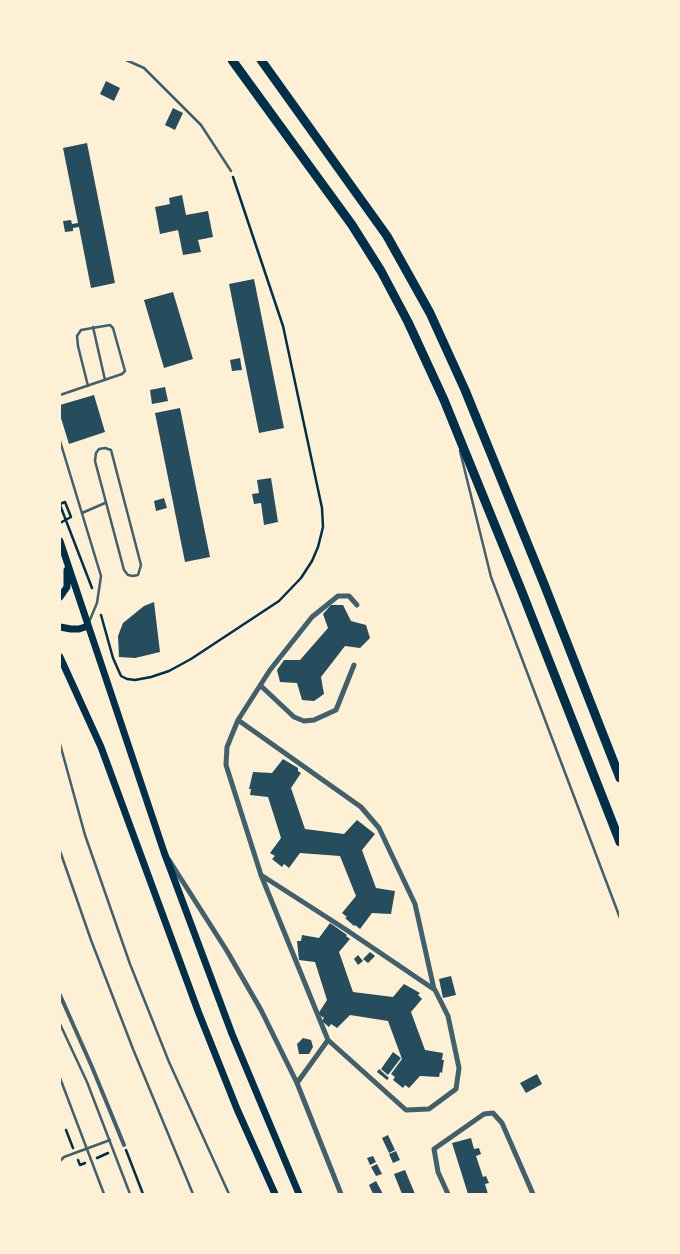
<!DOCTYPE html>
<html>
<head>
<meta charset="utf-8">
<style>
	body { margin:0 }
	#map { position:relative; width:680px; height:1254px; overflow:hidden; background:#fdf0d5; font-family:Rubik,sans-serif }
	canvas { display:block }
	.frame { position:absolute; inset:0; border:61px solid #fdf0d5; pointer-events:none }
</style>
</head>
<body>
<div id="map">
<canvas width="680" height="1254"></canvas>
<div class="frame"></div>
</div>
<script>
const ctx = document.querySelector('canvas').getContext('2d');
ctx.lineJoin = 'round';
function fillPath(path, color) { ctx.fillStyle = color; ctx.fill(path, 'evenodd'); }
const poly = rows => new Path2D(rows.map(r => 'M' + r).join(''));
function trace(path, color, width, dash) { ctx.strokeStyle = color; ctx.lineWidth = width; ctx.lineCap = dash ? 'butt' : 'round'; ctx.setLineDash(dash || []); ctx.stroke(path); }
fillPath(poly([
	[106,81,120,88,114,101,100,94],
	[173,108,183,113,175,130,165,125],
	[87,143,115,283,91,288,79,227,73,228,73,231,65,232,63,221,71,220,72,224,78,223,63,148],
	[182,195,186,215,208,211,213,237,198,240,201,252,183,255,178,230,160,234,155,207,170,204,169,198],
	[254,279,284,428,259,433,229,284],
	[173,292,193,359,164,368,144,300],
	[240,358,242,370,232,371,230,360],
	[165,387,168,401,152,404,150,390],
	[94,395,105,432,69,444,60,415,60,405],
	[180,408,210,557,185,562,155,413],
	[271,478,278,522,264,525,261,503,254,504,252,494,259,493,257,480],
	[164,498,167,508,156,511,154,501],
	[154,602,160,652,135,658,119,657,118,636,123,623,144,606],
	[331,605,343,605,351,621,366,625,370,638,360,648,345,646,321,677,324,694,314,701,302,700,297,683,280,682,277,670,284,660,300,660,328,628,323,614],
	[283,759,298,768,298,771,301,773,291,788,305,829,344,834,357,820,375,834,362,850,376,888,395,891,391,914,372,913,360,929,355,925,354,926,345,918,347,917,342,913,356,896,340,856,300,853,289,868,284,864,282,867,272,859,275,856,270,853,281,838,268,797,250,795,251,789,249,789,253,772,272,773],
	[330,923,347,935,346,936,350,939,339,952,353,992,393,997,404,984,420,993,418,995,422,999,411,1012,425,1050,443,1053,442,1060,444,1060,442,1073,440,1072,439,1077,420,1076,409,1088,405,1085,403,1088,393,1080,395,1077,391,1074,402,1059,388,1021,350,1015,337,1028,331,1024,329,1027,322,1021,324,1018,318,1014,327,1000,315,962,299,960,297,941,301,941,302,935,319,938],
	[370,952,375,956,368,963,363,959],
	[358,955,363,961,358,965,354,959],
	[451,976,456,995,443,998,439,979],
	[303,1038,311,1040,313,1047,309,1054,299,1054,297,1044],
	[393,1052,401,1058,388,1075,381,1069],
	[379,1069,389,1078,387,1080,377,1072],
	[537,1074,542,1084,526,1093,520,1083],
	[388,1135,395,1150,389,1153,382,1138],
	[471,1138,474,1149,479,1148,481,1154,476,1156,483,1177,486,1176,489,1183,485,1184,488,1194,468,1194,452,1143],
	[396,1151,400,1160,393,1163,389,1154],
	[373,1156,376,1162,370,1165,367,1158],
	[377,1164,382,1174,376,1176,371,1167],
	[405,1170,415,1194,402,1194,394,1174],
	[376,1181,383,1194,373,1194,369,1185]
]), '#264d5e');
trace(poly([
	[60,504,65,502,71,517,60,523],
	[60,505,92,588],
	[101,615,113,658,121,676,127,679,135,680,151,677,169,671,191,659,279,601,301,578,312,561,318,547,323,527,322,508,283,326,233,177],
	[66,1130,73,1148],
	[126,1150,143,1194],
	[97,1158,108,1153],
	[78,1160,80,1165,85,1163]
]), '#003049', 2.5);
trace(poly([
	[126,60,144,68,201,125,231,171],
	[93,327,105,380],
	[60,395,122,374,125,371,113,328,110,325,81,330,77,336,78,346,88,386],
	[60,441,101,576,97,603,89,622],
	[105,448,111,450,141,565,138,575,133,576,128,575,124,570,95,461,96,453,99,449,105,448],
	[460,451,491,577,620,918],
	[82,513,105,503],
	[60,744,85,835,130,964,169,1062,229,1194],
	[60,851,91,940,133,1049,193,1194],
	[60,1024,87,1082,130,1194],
	[60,1078,104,1194],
	[60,1161,64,1157,110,1140]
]), '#3f606c', 2.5);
trace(poly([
	[60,995,92,1067,124,1145]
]), '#3f606c', 4);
trace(poly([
	[261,686,294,717,304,721,314,720,336,710,354,665],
	[238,720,361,807,379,828,415,904,434,989],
	[169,860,227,951,261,1010,297,1083,341,1194],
	[261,875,345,929,435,990,448,1016,459,1068,456,1089,429,1109,406,1110,328,1040,261,875,226,765,227,747,238,720,270,670,312,617,338,596,349,596,357,605],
	[297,1083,328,1040],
	[448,1194,438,1172,434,1149,484,1114,493,1113,502,1123,533,1194]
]), '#3f606c', 5);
trace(poly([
	[60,541,164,852,232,1034,299,1194],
	[60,597,67,587,67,570],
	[60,627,71,629,79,629,88,626],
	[60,657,101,747,198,1011,237,1109,275,1194]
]), '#003049', 7);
trace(poly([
	[232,60,352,225,381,271,408,322,444,400,522,592,620,842],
	[261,60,387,236,430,313,465,390,544,584,620,778]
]), '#003049', 9);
</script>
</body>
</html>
